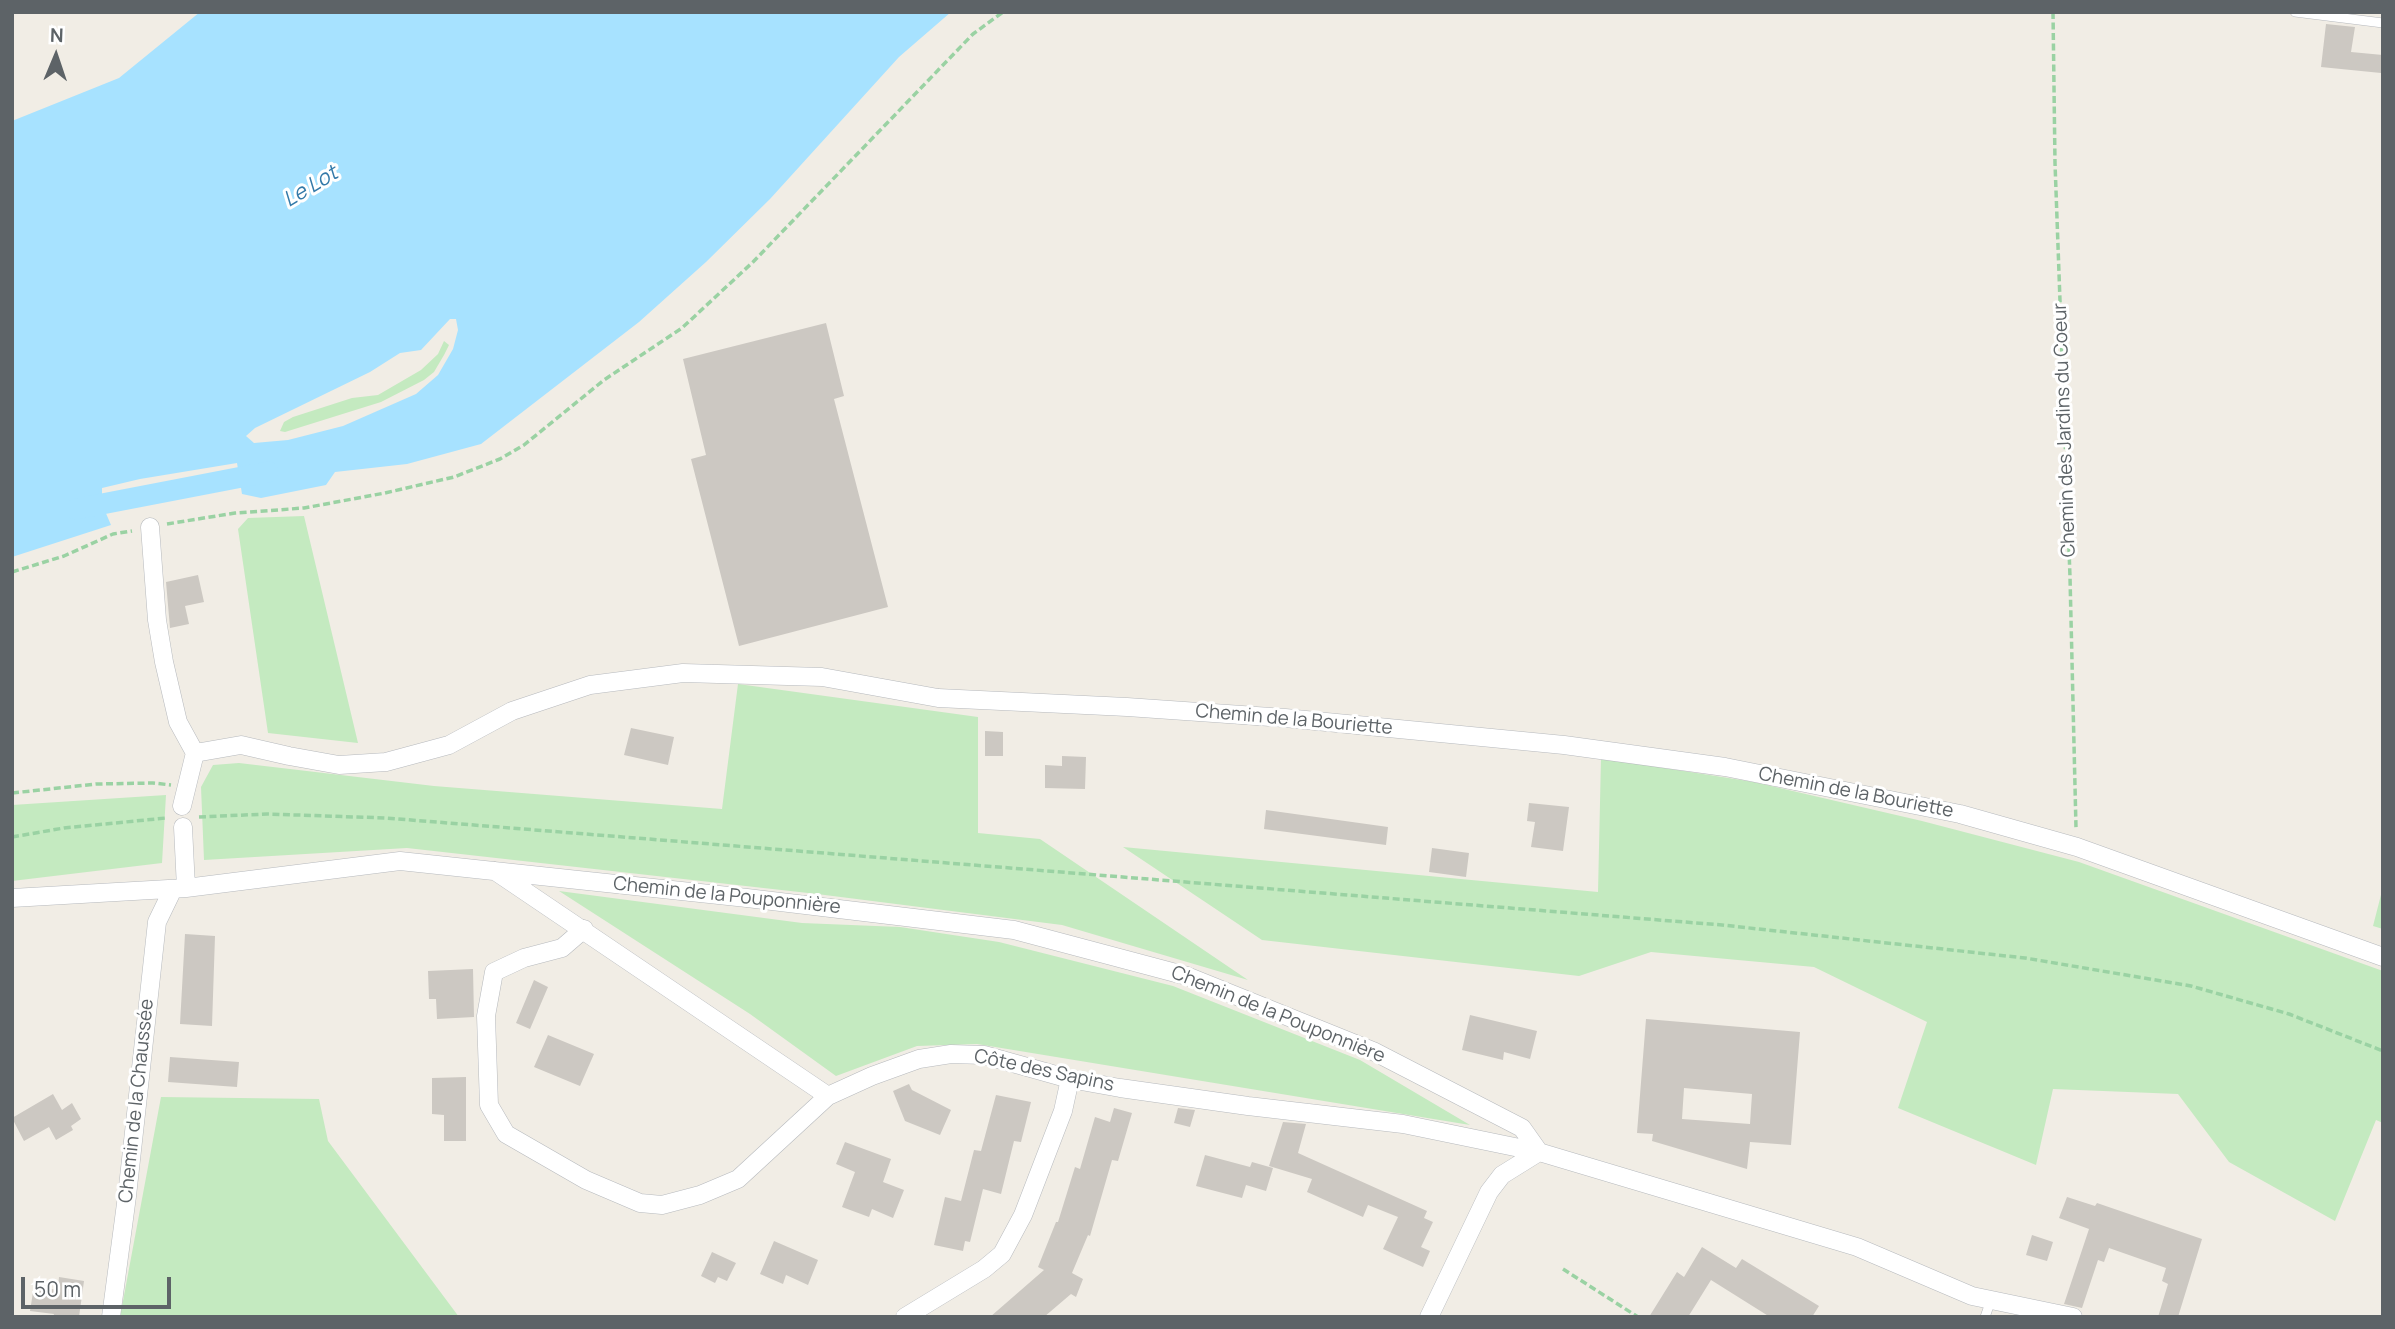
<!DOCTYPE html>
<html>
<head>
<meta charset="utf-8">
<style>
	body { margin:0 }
	#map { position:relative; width:2395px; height:1329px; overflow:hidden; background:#f1ede5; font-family:Manrope,sans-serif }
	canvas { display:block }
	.frame { position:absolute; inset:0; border:14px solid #5d6367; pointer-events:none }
	.north { position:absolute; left:21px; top:21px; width:70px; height:70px; -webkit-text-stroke:5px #fff; paint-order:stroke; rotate:2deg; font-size:19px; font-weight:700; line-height:28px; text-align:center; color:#5d6367 }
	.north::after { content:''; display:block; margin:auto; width:24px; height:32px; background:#5d6367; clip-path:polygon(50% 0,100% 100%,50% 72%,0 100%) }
	.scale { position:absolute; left:21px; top:1277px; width:150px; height:32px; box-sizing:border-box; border:4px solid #5d6367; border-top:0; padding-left:9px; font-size:21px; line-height:24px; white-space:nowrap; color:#5d6367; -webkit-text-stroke:5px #fff; paint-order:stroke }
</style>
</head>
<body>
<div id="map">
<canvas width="2395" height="1329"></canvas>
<div class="frame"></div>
<div class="north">N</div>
<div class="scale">50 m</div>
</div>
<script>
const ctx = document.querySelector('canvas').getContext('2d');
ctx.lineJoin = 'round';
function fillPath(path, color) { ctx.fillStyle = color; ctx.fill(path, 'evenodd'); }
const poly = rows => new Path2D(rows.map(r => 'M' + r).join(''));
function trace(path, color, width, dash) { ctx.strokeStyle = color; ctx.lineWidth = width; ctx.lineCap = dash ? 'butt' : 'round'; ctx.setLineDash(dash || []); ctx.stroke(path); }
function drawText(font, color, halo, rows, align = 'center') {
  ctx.font = font + ' Manrope,sans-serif'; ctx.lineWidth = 6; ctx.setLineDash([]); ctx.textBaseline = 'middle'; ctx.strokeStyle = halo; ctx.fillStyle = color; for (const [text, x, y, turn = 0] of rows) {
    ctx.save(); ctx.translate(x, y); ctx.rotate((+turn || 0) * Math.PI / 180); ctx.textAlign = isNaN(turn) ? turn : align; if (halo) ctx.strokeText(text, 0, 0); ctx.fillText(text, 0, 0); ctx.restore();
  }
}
fillPath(poly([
	[444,341,449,345,444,355,434,372,424,380,381,402,285,432,280,431,284,422,293,417,352,398,378,395,421,370,438,354],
	[304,516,358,743,268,733,238,529,248,518],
	[738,684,978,717,978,833,1040,839,1248,980,1062,925,817,894,407,848,204,860,201,787,213,765,239,763,434,786,722,809],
	[1601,758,1754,782,1922,821,2079,862,2383,971,2383,1123,2376,1120,2335,1221,2229,1162,2178,1094,2053,1089,2036,1165,1898,1108,1927,1022,1814,967,1651,952,1579,976,1262,940,1123,847,1598,892],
	[166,795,162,863,12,881,12,805],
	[2383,887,2383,929,2373,926],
	[559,891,802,923,900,927,999,942,1173,986,1360,1060,1470,1125,977,1044,917,1046,836,1076,750,1014],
	[161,1097,319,1099,328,1141,459,1317,120,1317]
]), '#c4eac0');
fillPath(poly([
	[200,12,951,12,899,57,770,199,706,262,639,322,481,444,407,464,335,472,326,485,261,498,242,494,237,463,140,479,102,488,102,504,111,525,12,557,12,121,119,78],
	[450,319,456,319,458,330,453,349,438,375,416,394,343,426,288,440,254,443,246,436,255,428,370,372,400,353,421,350]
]), '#a7e2ff');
trace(poly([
	[76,509,268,472]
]), '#a7e2ff', 21);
fillPath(poly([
	[2326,24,2355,27,2351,52,2383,55,2381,73,2321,67],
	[826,323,844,396,834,399,888,607,739,646,691,459,706,455,683,359],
	[198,575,204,602,185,606,189,624,170,628,166,582],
	[631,728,674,737,668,765,624,755],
	[985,731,1003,732,1003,756,985,756],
	[1062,756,1086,757,1085,789,1045,788,1045,765,1062,766],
	[1529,803,1569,807,1563,851,1531,847,1535,822,1527,821],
	[1266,810,1388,827,1386,845,1264,829],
	[1432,848,1469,853,1466,877,1429,872],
	[185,934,215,936,212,1026,180,1024],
	[473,969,474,1017,437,1019,436,999,429,999,428,971],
	[534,980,548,987,530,1029,516,1023],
	[1470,1015,1537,1031,1530,1059,1504,1052,1503,1060,1462,1050],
	[1646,1019,1800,1032,1791,1145,1750,1142,1747,1169,1652,1141,1653,1134,1637,1133],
	[1684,1088,1752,1094,1750,1124,1682,1119],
	[548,1035,594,1054,580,1086,534,1067],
	[170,1057,239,1062,237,1087,168,1082],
	[466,1077,466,1141,444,1141,444,1115,432,1114,432,1078],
	[909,1084,912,1090,951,1110,940,1135,905,1121,893,1091],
	[53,1094,62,1110,72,1103,81,1119,71,1126,73,1130,56,1140,49,1127,24,1141,12,1118],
	[996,1095,1031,1102,1021,1142,1014,1141,1001,1194,983,1189,970,1242,965,1241,963,1251,934,1245,945,1197,961,1201,974,1150,981,1151],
	[1114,1108,1132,1113,1118,1161,1112,1160,1090,1236,1088,1235,1072,1273,1083,1279,1076,1297,1071,1294,1044,1317,990,1317,1044,1270,1038,1267,1056,1222,1058,1222,1075,1167,1080,1169,1095,1117,1110,1122],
	[1178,1108,1195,1110,1190,1127,1174,1123],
	[1283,1122,1306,1124,1298,1153,1427,1211,1424,1218,1433,1222,1421,1247,1430,1251,1423,1267,1383,1249,1398,1217,1368,1205,1363,1217,1307,1192,1312,1179,1269,1166],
	[845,1142,891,1159,883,1182,904,1190,893,1218,872,1209,869,1217,842,1207,855,1172,836,1164],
	[1205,1155,1250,1167,1252,1162,1273,1168,1266,1191,1246,1185,1242,1198,1196,1186],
	[2067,1197,2095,1206,2097,1203,2202,1239,2178,1317,2158,1317,2168,1284,2162,1281,2166,1268,2109,1248,2104,1262,2098,1260,2082,1308,2064,1304,2089,1229,2059,1218],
	[2032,1235,2053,1242,2047,1261,2026,1255],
	[774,1241,818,1260,808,1285,786,1275,783,1284,760,1274],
	[1702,1247,1736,1268,1742,1259,1819,1306,1812,1317,1770,1317,1711,1280,1688,1317,1649,1317,1677,1272,1684,1277],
	[712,1252,736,1263,727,1281,718,1277,715,1283,701,1276],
	[59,1277,84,1281,79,1317,53,1317,54,1314,30,1311,34,1286,58,1290]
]), '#ccc8c2');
const lane = poly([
	[2295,12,2383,23],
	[1985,1317,1991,1300]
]);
const street = poly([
	[150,527,157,620,164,662,178,722,195,753,182,806],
	[195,753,241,745,289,756,339,765,386,762,449,745,512,711,590,685,683,673,822,677,938,698,1127,707,1285,718,1564,745,1725,767,1960,814,2077,847,2383,957],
	[183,827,186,888],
	[495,871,828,1096,872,1076,919,1059,951,1054,984,1055,1070,1079,1120,1088,1248,1106,1403,1124,1539,1152,1857,1247,1972,1296,2073,1317],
	[12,898,186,888,400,861,747,898,1014,930,1187,976,1373,1051,1522,1128,1539,1152],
	[584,929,562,948,524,958,494,972,486,1016,489,1105,506,1134,586,1180,640,1203,662,1205,700,1195,738,1179,828,1096],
	[111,1317,127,1196,157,922,173,889],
	[905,1317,984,1269,1002,1254,1023,1215,1063,1111,1070,1079],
	[1429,1317,1489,1192,1502,1175,1539,1152]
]);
trace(lane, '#b6b9bd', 10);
trace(street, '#b6b9bd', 19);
trace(poly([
	[2053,12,2055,163,2070,577,2076,828],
	[167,524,235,513,304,508,385,493,454,477,500,459,524,445,604,380,682,328,753,262,973,34,1003,12],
	[12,572,64,556,113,534,132,531],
	[12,793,96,784,153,783,171,785],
	[199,817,267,814,386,818,1722,925,2025,958,2191,986,2289,1014,2383,1051],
	[12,837,64,828,166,818],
	[1563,1269,1638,1317]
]), '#9ad2a3', 3.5, [7, 3.5]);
trace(lane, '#fff', 9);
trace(street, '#fff', 18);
drawText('19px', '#5d6367', '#fff', [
	["Chemin des Jardins du Coeur",2065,430,-92],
	["Chemin de la Bouriette",1294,720,5],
	["Chemin de la Bouriette",1856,793,11],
	["Chemin de la Pouponnière",727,896,6],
	["Chemin de la Pouponnière",1278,1015,22],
	["Côte des Sapins",1044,1071,12],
	["Chemin de la Chaussée",137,1101,-84]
]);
drawText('italic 21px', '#347aa9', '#fff', [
	["Le Lot",311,187,-31]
]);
</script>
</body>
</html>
